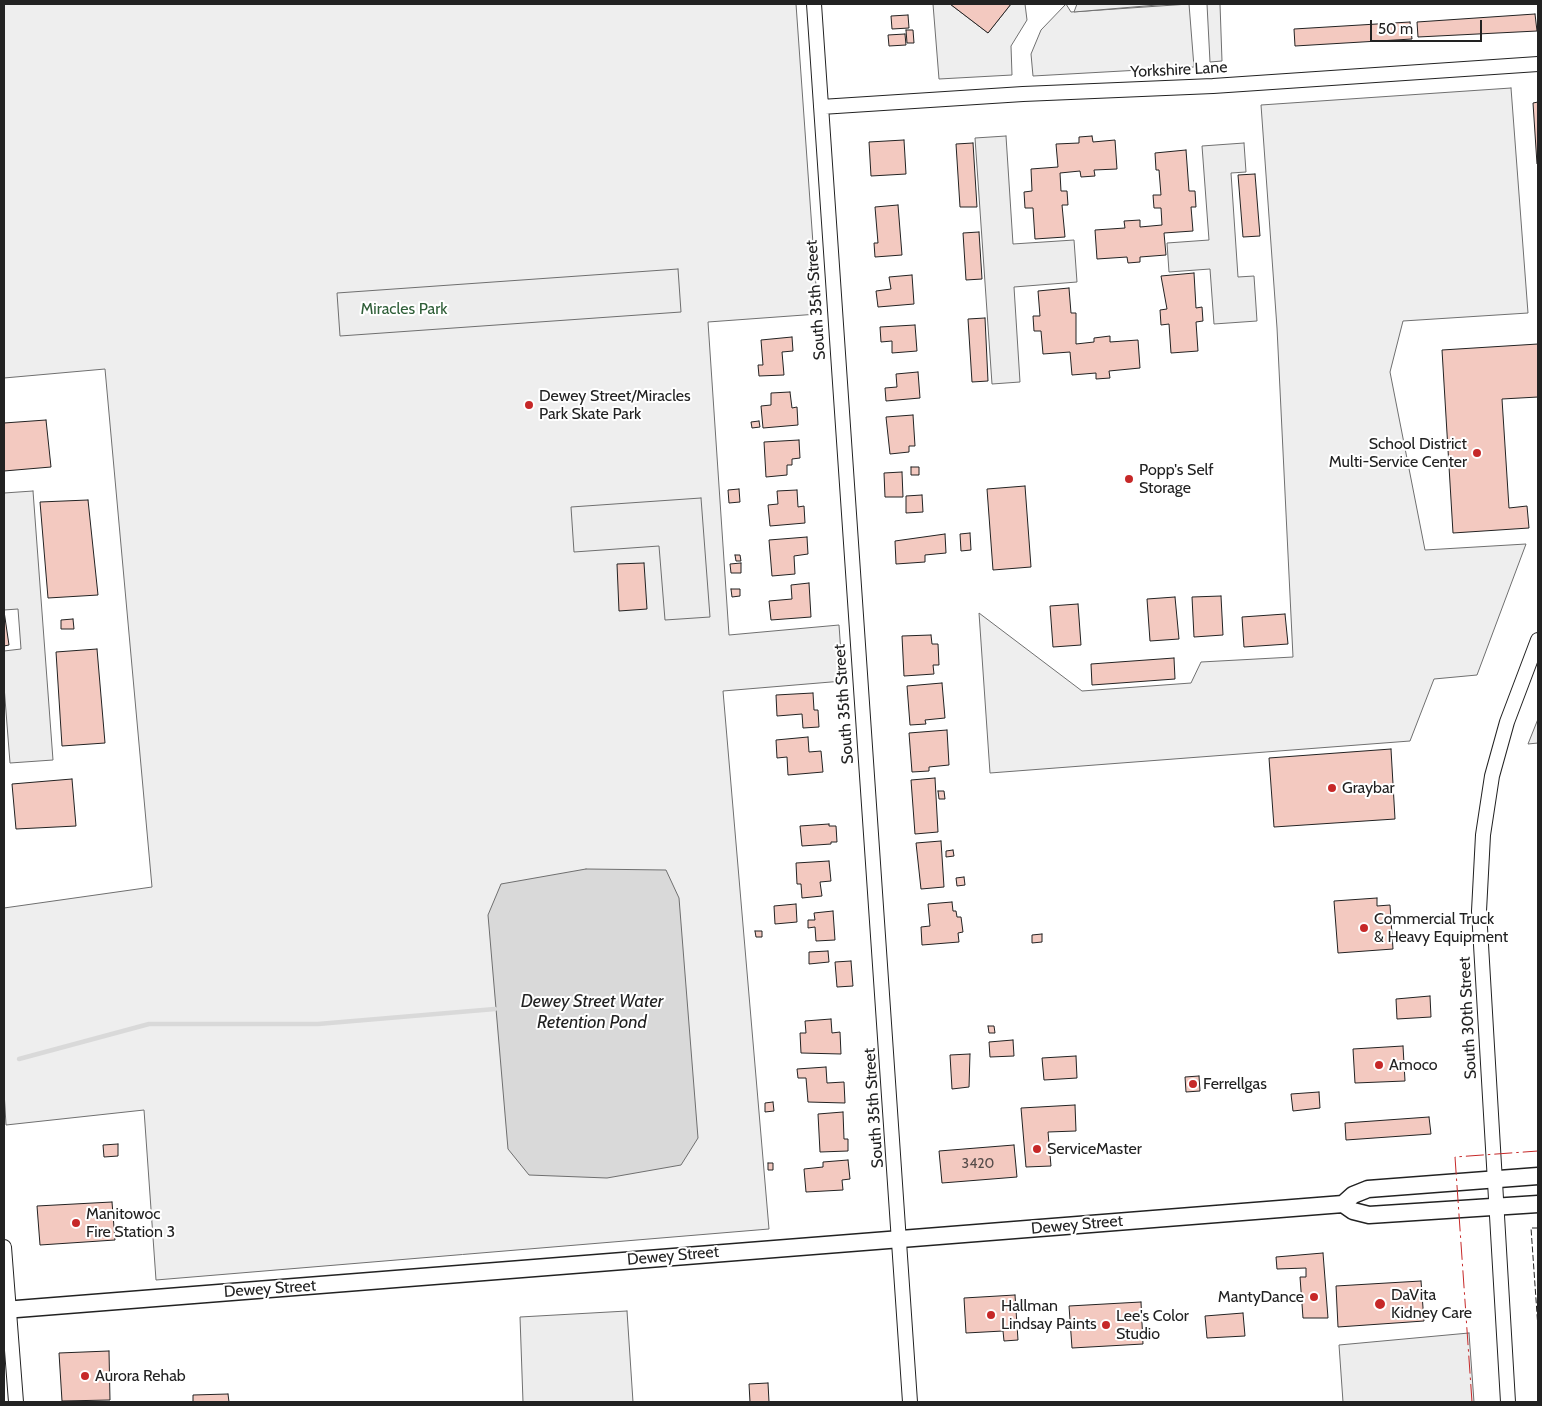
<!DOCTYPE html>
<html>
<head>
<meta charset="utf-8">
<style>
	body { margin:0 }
	#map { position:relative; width:1542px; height:1406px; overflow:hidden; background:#fff; font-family:Cabin,sans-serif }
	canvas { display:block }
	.frame { position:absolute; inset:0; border:5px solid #222; pointer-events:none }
	.scale { position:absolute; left:1370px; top:20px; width:112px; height:22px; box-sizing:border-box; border:2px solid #222; border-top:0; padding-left:6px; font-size:15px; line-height:18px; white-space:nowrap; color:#222; -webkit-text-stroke:4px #fff; paint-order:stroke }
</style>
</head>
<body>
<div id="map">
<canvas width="1542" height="1406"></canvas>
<div class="frame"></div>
<div class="scale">50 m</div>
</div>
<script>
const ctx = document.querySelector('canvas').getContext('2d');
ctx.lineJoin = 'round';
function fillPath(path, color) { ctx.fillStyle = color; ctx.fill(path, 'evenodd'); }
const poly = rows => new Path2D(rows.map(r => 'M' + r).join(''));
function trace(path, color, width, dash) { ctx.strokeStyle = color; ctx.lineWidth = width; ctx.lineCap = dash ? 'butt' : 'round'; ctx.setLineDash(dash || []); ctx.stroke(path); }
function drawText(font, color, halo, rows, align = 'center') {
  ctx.font = font + ' Cabin,sans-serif'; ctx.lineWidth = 4; ctx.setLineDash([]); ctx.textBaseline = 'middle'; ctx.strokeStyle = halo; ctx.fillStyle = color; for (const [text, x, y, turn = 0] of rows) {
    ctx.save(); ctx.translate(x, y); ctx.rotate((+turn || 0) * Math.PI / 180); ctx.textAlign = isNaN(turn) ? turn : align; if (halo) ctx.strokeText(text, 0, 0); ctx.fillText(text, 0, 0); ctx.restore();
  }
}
const green = poly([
	[4,4,796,4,818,314,708,322,729,635,839,625,843,681,723,691,769,1229,156,1280,144,1110,6,1125,4,1091,4,908,152,887,105,369,4,378,4,4],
	[933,4,950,4,988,33,1011,4,1025,4,1027,20,1011,46,1012,75,939,79,933,4],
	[1066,4,1071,12,1189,4,1194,67,1033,76,1031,54,1041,30,1066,4],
	[1207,4,1220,4,1222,61,1210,62,1207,4],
	[1511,88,1528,313,1403,321,1390,372,1425,550,1526,544,1477,675,1434,679,1410,741,990,773,979,613,1082,691,1191,683,1201,662,1293,657,1277,328,1261,105,1511,88],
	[1538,719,1538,743,1528,744,1538,719]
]);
fillPath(green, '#eee');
trace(green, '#6f6f6f', 1);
const parking = poly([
	[1077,4,1169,4,1074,12,1077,4],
	[1006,136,1013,244,1074,240,1077,282,1014,287,1020,382,992,384,975,138,1006,136],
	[1244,143,1246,172,1231,173,1238,277,1254,276,1257,321,1214,324,1210,269,1169,272,1167,243,1209,240,1202,146,1244,143],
	[678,269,681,312,340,336,337,293,678,269],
	[33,491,53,760,10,763,4,686,4,651,21,649,18,609,4,610,4,493,33,491],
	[701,498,710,617,665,620,659,546,574,552,571,507,701,498],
	[627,1311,633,1402,523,1402,520,1317,627,1311],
	[1469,1333,1474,1402,1343,1402,1339,1345,1469,1333]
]);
fillPath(parking, '#ededed');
trace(parking, '#6f6f6f', 1);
const water = poly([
	[586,869,666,870,679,898,698,1138,681,1165,607,1178,529,1175,508,1149,488,915,501,884,586,869]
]);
fillPath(water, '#d9d9d9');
trace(water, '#6f6f6f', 1);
trace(poly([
	[19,1059,149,1024,318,1024,495,1009]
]), '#d9d9d9', 4.5);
const building = poly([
	[950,4,1011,4,988,33,950,4],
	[1535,14,1537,31,1418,37,1417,22,1535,14],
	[908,15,909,28,892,29,891,16,908,15],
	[1410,22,1412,39,1295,46,1294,29,1410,22],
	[906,30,913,30,914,43,907,43,906,30],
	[905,34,906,45,889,46,888,35,905,34],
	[1538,102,1538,164,1537,164,1533,103,1538,102],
	[1092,136,1093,142,1115,140,1117,169,1094,170,1095,176,1081,177,1080,171,1060,173,1061,191,1067,191,1068,205,1062,205,1065,237,1035,239,1033,208,1025,208,1024,192,1032,191,1031,169,1058,167,1056,144,1079,143,1079,137,1092,136],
	[904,140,906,174,871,176,869,142,904,140],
	[973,143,977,207,960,207,956,144,973,143],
	[1186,150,1189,191,1195,191,1196,207,1191,207,1193,231,1164,233,1166,255,1140,257,1140,262,1128,263,1127,257,1097,259,1095,230,1125,228,1124,221,1140,220,1140,227,1162,225,1161,208,1154,208,1153,195,1161,195,1159,170,1156,170,1155,153,1186,150],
	[1255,174,1260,236,1243,237,1238,175,1255,174],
	[898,205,902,255,875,257,874,243,878,243,875,207,898,205],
	[979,232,982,279,966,280,963,233,979,232],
	[1194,273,1196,308,1202,307,1203,321,1196,322,1198,351,1171,353,1169,324,1161,325,1160,310,1167,309,1161,276,1194,273],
	[912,275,914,304,878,307,876,291,891,289,889,277,912,275],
	[1069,288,1071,313,1076,313,1076,344,1094,342,1094,338,1110,336,1110,342,1138,340,1140,368,1109,371,1110,378,1096,379,1096,373,1072,375,1070,352,1043,354,1041,331,1034,331,1033,316,1040,316,1038,291,1069,288],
	[985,318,988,381,972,382,968,319,985,318],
	[915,325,917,351,892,353,892,341,881,342,880,327,915,325],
	[792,337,793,351,782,352,784,375,759,376,758,365,763,365,761,340,792,337],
	[1538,344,1538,397,1502,399,1509,508,1527,506,1529,528,1453,533,1442,350,1538,344],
	[918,372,920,398,886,401,885,388,897,387,896,374,918,372],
	[790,392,792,408,797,407,798,425,763,428,761,406,771,405,771,393,790,392],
	[913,415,915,446,909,446,909,452,890,454,886,417,913,415],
	[46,420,51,467,4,471,4,423,46,420],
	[759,421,760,427,752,428,751,422,759,421],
	[799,440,800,458,792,459,792,465,787,465,787,475,766,477,764,442,799,440],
	[911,467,919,467,919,475,911,475,911,467],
	[902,472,903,497,885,497,884,473,902,472],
	[1025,486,1031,567,993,570,987,489,1025,486],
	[739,489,740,502,729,503,728,490,739,489],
	[797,490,798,507,804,506,805,523,770,526,768,505,778,504,777,491,797,490],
	[922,495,923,512,906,513,906,496,922,495],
	[88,500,98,595,48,598,40,502,88,500],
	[970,533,971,550,961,551,960,534,970,533],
	[945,534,946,553,925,555,925,562,896,564,895,541,945,534],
	[807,537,808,554,794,556,795,574,772,576,769,540,807,537],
	[735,555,740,555,741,561,736,561,735,555],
	[644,563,647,609,619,611,617,564,644,563],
	[741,563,741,573,731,573,730,564,741,563],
	[809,583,811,617,771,620,769,601,792,599,791,585,809,583],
	[731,589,740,589,740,596,732,597,731,589],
	[1221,596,1223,635,1194,637,1192,597,1221,596],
	[1175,597,1179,639,1150,641,1147,599,1175,597],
	[1078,604,1081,645,1053,647,1050,606,1078,604],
	[4,611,9,645,4,646,4,611],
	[1285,614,1288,644,1244,647,1242,617,1285,614],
	[73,619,74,629,61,629,61,620,73,619],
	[931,635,932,644,938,644,939,665,933,665,934,674,904,676,902,636,931,635],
	[97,649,105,743,62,746,56,652,97,649],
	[1174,658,1175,679,1092,685,1091,664,1174,658],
	[942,683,945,718,925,720,926,724,910,725,907,686,942,683],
	[813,693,814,710,818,710,819,727,803,728,802,714,777,716,776,695,813,693],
	[947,730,949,765,929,767,929,771,912,772,909,733,947,730],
	[808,737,809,752,821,751,823,772,788,775,787,757,777,758,776,740,808,737],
	[1391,749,1395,819,1274,827,1269,758,1391,749],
	[935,778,938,832,915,834,911,780,935,778],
	[72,779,76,826,16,829,12,784,72,779],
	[938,791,944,791,945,799,939,799,938,791],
	[829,824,829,826,836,826,837,842,831,842,831,844,802,846,800,826,829,824],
	[941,841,944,887,921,889,916,843,941,841],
	[953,850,954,856,946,857,946,851,953,850],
	[829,861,831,881,820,882,822,896,802,898,801,884,797,884,796,863,829,861],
	[964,877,965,885,957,886,956,878,964,877],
	[1377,898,1377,906,1390,905,1393,949,1338,953,1334,901,1377,898],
	[952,902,953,911,956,911,957,917,961,917,963,932,958,933,959,942,922,945,921,927,930,926,928,904,952,902],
	[796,904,797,922,775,924,774,906,796,904],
	[833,911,835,940,816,941,815,927,808,928,808,920,815,920,814,913,833,911],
	[755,931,762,931,762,937,756,937,755,931],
	[1042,934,1042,942,1032,943,1032,935,1042,934],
	[828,951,829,962,809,964,809,952,828,951],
	[851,961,853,986,837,987,835,962,851,961],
	[1430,996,1431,1017,1397,1019,1396,999,1430,996],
	[831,1019,832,1033,840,1032,841,1054,801,1053,800,1033,806,1033,805,1021,831,1019],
	[988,1026,994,1026,995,1033,989,1033,988,1026],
	[1013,1040,1014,1056,990,1057,989,1042,1013,1040],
	[1403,1046,1405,1081,1355,1083,1353,1049,1403,1046],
	[970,1054,969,1087,952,1089,950,1055,970,1054],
	[1076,1056,1077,1078,1044,1080,1042,1058,1076,1056],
	[826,1067,827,1083,844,1082,845,1103,808,1102,806,1078,798,1078,797,1069,826,1067],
	[1199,1076,1200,1091,1186,1092,1185,1077,1199,1076],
	[1319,1092,1320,1108,1293,1111,1291,1094,1319,1092],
	[773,1102,774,1111,765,1112,765,1103,773,1102],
	[1075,1105,1076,1131,1048,1132,1051,1166,1026,1167,1021,1108,1075,1105],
	[843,1112,844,1139,848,1139,848,1151,820,1152,818,1114,843,1112],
	[1429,1117,1431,1134,1346,1140,1345,1123,1429,1117],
	[118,1144,118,1156,104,1157,103,1145,118,1144],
	[1014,1145,1017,1177,942,1183,939,1151,1014,1145],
	[848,1160,850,1179,842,1180,843,1190,806,1192,804,1169,823,1167,823,1162,848,1160],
	[768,1163,773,1163,773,1170,768,1170,768,1163],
	[112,1202,115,1240,40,1245,37,1206,112,1202],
	[1323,1253,1328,1318,1303,1318,1300,1277,1306,1277,1306,1268,1277,1269,1276,1257,1323,1253],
	[1421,1281,1424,1321,1338,1327,1336,1286,1421,1281],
	[1015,1295,1018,1340,1004,1341,1003,1331,966,1333,964,1298,1015,1295],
	[1141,1302,1143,1344,1072,1348,1069,1306,1141,1302],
	[1243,1313,1245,1336,1207,1338,1205,1316,1243,1313],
	[109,1351,110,1400,62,1401,59,1353,109,1351],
	[768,1383,769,1402,750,1402,749,1384,768,1383],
	[228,1394,229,1402,193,1402,193,1395,228,1394]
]);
fillPath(building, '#f3c9c0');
trace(building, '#222', 1);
const minor = poly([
	[814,4,910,1402],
	[821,107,1023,94,1213,86,1538,64],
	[4,1247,16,1402],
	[1508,1402,1479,911,1483,835,1492,776,1507,722,1538,640]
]);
const tertiary = poly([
	[1343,1204,1353,1211,1369,1215,1538,1204],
	[4,1310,1343,1204,1353,1195,1368,1189,1538,1176]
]);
trace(minor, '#222', 16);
trace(tertiary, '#222', 19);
trace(minor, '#fff', 14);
trace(tertiary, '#fff', 16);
trace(poly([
	[1538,1228,1531,1228,1538,1328]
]), '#222', 1, [6, 2.5]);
trace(poly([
	[1472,1402,1455,1157,1538,1151]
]), '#c62828', 1, [18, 4, 2.5, 4]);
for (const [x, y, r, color] of [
	[529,405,5,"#c62828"],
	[1477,453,5,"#c62828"],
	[1129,479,5,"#c62828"],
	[1332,788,5,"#c62828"],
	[1364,928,5,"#c62828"],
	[1379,1065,5,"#c62828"],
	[1193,1084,5,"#c62828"],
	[1037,1149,5,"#c62828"],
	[76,1223,5,"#c62828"],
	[1314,1297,5,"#c62828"],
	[1380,1304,6,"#c62828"],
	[991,1315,5,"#c62828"],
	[1106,1325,5,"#c62828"],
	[85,1376,5,"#c62828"]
]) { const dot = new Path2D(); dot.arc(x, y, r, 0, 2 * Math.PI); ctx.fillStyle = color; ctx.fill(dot); trace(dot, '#fff', 2); }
drawText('14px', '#564c4a', null, [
	["3420",978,1164]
]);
drawText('16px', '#222', '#fff', [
	["Yorkshire Lane",1179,70,-3],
	["South 35th Street",816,300,-94],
	["South 35th Street",844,704,-94],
	["South 30th Street",1468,1018,-93],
	["South 35th Street",874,1108,-94],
	["Dewey Street",1077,1225,-5],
	["Dewey Street",673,1256,-5],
	["Dewey Street",270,1289,-4]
]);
drawText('16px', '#2f5e38', '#fff', [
	["Miracles Park",404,309]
]);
drawText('16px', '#222', '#fff', [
	["Dewey Street/Miracles",539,396],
	["Park Skate Park",539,414],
	["School District",1467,444,"right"],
	["Multi-Service Center",1467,462,"right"],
	["Popp's Self",1139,470],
	["Storage",1139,488],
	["Graybar",1342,788],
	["Commercial Truck",1374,919],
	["& Heavy Equipment",1374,937],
	["Amoco",1389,1065],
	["Ferrellgas",1203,1084],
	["ServiceMaster",1047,1149],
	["Manitowoc",86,1214],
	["Fire Station 3",86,1232],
	["DaVita",1391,1295],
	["Kidney Care",1391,1313],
	["MantyDance",1304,1297,"right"],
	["Hallman",1001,1306],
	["Lindsay Paints",1001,1324],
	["Lee's Color",1116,1316],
	["Studio",1116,1334],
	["Aurora Rehab",95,1376]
], 'left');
drawText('italic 18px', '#222', '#fff', [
	["Dewey Street Water",592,1002],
	["Retention Pond",592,1023]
]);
</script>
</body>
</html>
